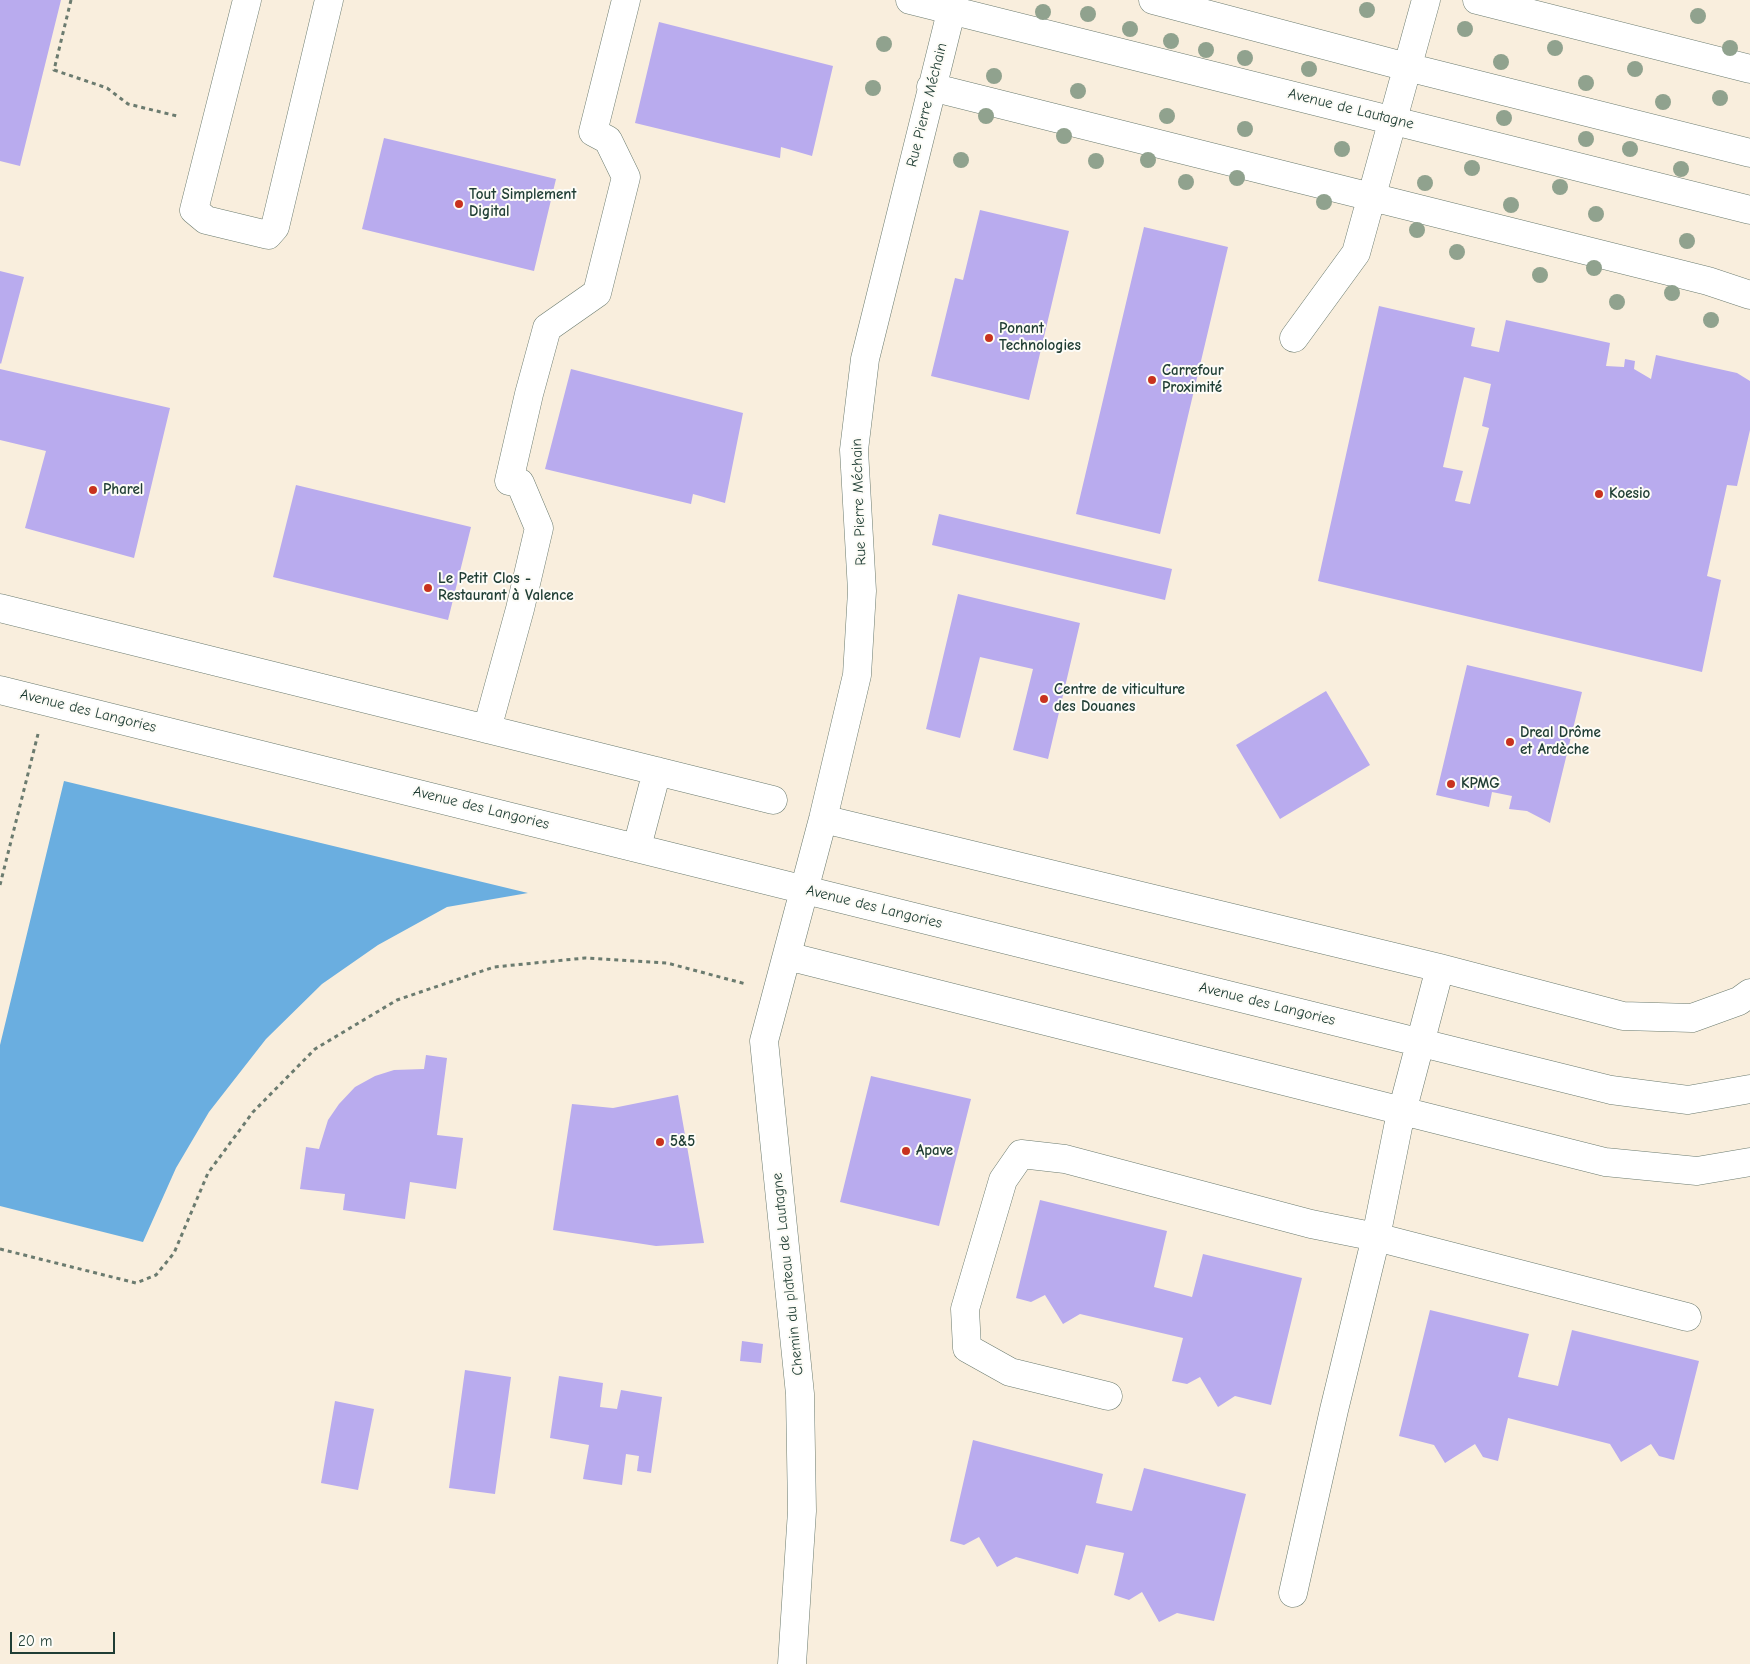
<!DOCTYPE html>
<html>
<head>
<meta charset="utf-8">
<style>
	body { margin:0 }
	#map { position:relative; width:1750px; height:1664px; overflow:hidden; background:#f9eedd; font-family:"Comic Neue",sans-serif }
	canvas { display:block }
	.scale { position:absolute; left:10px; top:1632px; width:105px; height:22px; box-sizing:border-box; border:2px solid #1f3d34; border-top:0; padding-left:6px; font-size:15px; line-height:18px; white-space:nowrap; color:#1f3d34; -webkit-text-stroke:4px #fdfcf7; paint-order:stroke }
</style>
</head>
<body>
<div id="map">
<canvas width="1750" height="1664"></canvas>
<div class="scale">20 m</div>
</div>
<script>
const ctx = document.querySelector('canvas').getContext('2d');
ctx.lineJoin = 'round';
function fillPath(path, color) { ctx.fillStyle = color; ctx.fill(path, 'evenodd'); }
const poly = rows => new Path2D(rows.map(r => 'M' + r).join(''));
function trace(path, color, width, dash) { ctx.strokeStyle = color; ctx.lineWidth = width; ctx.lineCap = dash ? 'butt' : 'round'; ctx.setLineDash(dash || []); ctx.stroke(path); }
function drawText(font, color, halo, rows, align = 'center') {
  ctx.font = font + ' "Comic Neue",sans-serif'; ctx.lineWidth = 4; ctx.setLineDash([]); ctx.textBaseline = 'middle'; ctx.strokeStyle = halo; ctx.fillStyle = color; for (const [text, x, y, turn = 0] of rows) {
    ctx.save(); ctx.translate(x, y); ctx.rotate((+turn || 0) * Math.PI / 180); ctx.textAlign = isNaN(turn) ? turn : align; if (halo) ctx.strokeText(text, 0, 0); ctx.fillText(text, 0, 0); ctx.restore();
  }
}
fillPath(poly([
	[64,781,528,893,447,907,378,945,322,984,266,1039,209,1112,176,1168,143,1242,0,1206,0,1045]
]), '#6aaee0');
fillPath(poly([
	[0,0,61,0,20,166,0,161],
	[659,22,833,66,812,156,781,147,780,158,635,123],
	[384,138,556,179,534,271,362,229],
	[980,210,1069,231,1029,400,931,376,955,278,963,280],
	[1144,227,1228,247,1160,534,1076,514],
	[0,271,24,277,1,364,0,363],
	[1379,306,1475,328,1471,346,1499,352,1506,320,1610,343,1606,366,1624,367,1625,359,1635,361,1634,369,1651,379,1656,355,1737,373,1750,381,1750,430,1737,486,1727,485,1707,576,1721,580,1702,672,1318,581],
	[1464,377,1491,384,1482,426,1489,428,1470,504,1455,501,1463,471,1443,467],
	[0,369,170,408,134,558,25,528,46,451,0,440],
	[571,369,743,413,725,503,693,494,691,504,545,469],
	[296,485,471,527,448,620,273,577],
	[939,514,1172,569,1165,600,932,545],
	[958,594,1080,623,1048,759,1013,750,1033,669,980,657,960,738,926,729],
	[1467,665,1582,692,1550,823,1527,811,1509,809,1512,796,1492,792,1489,807,1436,795],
	[1326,691,1370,765,1280,819,1236,745],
	[426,1055,447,1058,437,1135,463,1138,456,1189,410,1182,405,1219,343,1210,345,1194,300,1189,306,1147,319,1149,328,1120,339,1104,355,1087,375,1076,394,1070,424,1069],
	[871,1076,971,1099,939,1226,840,1202],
	[678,1095,704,1243,656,1246,553,1230,572,1104,613,1108],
	[1040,1200,1167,1231,1154,1287,1192,1297,1203,1254,1302,1278,1271,1405,1235,1396,1218,1407,1200,1377,1187,1384,1172,1381,1183,1338,1080,1314,1063,1324,1045,1295,1031,1302,1016,1298],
	[1430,1310,1529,1334,1518,1377,1558,1386,1572,1330,1699,1361,1674,1460,1659,1456,1651,1444,1621,1462,1610,1444,1508,1418,1498,1461,1483,1457,1475,1444,1445,1463,1434,1445,1399,1436],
	[742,1341,763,1344,761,1363,740,1361],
	[465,1370,511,1377,495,1494,449,1488],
	[559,1376,603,1383,600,1407,617,1409,621,1390,662,1397,651,1473,637,1471,639,1456,626,1454,622,1485,583,1479,589,1445,550,1438],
	[335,1401,374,1409,358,1490,321,1483],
	[973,1440,1103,1474,1096,1503,1132,1511,1144,1468,1246,1494,1214,1621,1177,1613,1159,1622,1142,1592,1129,1600,1114,1595,1124,1553,1086,1545,1078,1574,1016,1557,997,1567,979,1537,964,1545,950,1541]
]), '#b9abee');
const minor = poly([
	[247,0,194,210,206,220,268,235,275,227,329,0],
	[910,0,1750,210],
	[1153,0,1407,67,1750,153],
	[1477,0,1750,69],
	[931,87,1708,281,1750,295],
	[1294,338,1356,253,1426,0],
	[0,608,773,800],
	[0,690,1611,1090,1688,1100,1750,1089],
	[487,729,520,609,539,528,520,483,509,481,529,394,547,328,597,293,626,177,608,140,593,132,626,0],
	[823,819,1440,968,1623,1016,1692,1018,1739,1001,1750,993],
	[637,847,657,771],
	[787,956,1605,1162,1697,1171,1750,1162],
	[1108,1396,1010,1372,967,1348,965,1309,1003,1180,1021,1154,1065,1159,1311,1224,1376,1237,1687,1317],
	[1293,1593,1334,1410,1376,1237,1398,1127,1440,968],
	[792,1664,802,1511,800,1394,764,1041,823,819,857,675,862,591,854,450,865,359,954,0]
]);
trace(minor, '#6b7b6f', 29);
trace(poly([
	[71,0,54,70,107,88,128,104,177,116],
	[0,885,38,734],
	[0,1249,136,1283,156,1275,174,1253,208,1173,253,1112,315,1049,397,1000,494,967,585,958,667,963,746,984]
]), '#6b7b6f', 3, [4, 4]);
trace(minor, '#fff', 28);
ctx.fillStyle = '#90a28e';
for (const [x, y] of [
	[1367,10],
	[1043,12],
	[1088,14],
	[1698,16],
	[1130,29],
	[1465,29],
	[1171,41],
	[884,44],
	[1555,48],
	[1730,48],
	[1206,50],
	[1245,58],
	[1501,62],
	[1309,69],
	[1635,69],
	[994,76],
	[1586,83],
	[873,88],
	[1078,91],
	[1720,98],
	[1663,102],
	[986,116],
	[1167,116],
	[1504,118],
	[1245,129],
	[1064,136],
	[1586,139],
	[1342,149],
	[1630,149],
	[961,160],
	[1148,160],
	[1096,161],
	[1472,168],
	[1681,169],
	[1237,178],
	[1186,182],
	[1425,183],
	[1560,187],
	[1324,202],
	[1511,205],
	[1596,214],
	[1417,230],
	[1687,241],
	[1457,252],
	[1594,268],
	[1540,275],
	[1672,293],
	[1617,302],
	[1711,320]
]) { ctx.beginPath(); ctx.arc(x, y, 8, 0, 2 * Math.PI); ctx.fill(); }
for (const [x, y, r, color] of [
	[459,204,5,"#c8321e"],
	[989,338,5,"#c8321e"],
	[1152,380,5,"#c8321e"],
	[93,490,5,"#c8321e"],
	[1599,494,5,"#c8321e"],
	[428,588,5,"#c8321e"],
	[1044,699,5,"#c8321e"],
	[1510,742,5,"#c8321e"],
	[1451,784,5,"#c8321e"],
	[660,1142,5,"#c8321e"],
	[906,1151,5,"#c8321e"]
]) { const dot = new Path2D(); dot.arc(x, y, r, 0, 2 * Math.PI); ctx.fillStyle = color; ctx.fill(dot); trace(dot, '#fdfcf7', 2); }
drawText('15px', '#1f3d34', '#fdfcf7', [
	["Rue Pierre Méchain",927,105,-76],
	["Avenue de Lautagne",1351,109,14],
	["Rue Pierre Méchain",859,502,-92],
	["Avenue des Langories",88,711,14],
	["Avenue des Langories",481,808,14],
	["Avenue des Langories",874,907,14],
	["Avenue des Langories",1267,1004,14],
	["Chemin du plateau de Lautagne",788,1274,-96]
]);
drawText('bold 15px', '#1f3d34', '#fdfcf7', [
	["Tout Simplement",469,195],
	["Digital",469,212],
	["Ponant",999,329],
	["Technologies",999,346],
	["Carrefour",1162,371],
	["Proximité",1162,388],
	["Pharel",103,490],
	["Koesio",1609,494],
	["Le Petit Clos -",438,579],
	["Restaurant à Valence",438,596],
	["Centre de viticulture",1054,690],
	["des Douanes",1054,707],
	["Dreal Drôme",1520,733],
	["et Ardèche",1520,750],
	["KPMG",1461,784],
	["5&5",670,1142],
	["Apave",916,1151]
], 'left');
</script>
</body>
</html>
